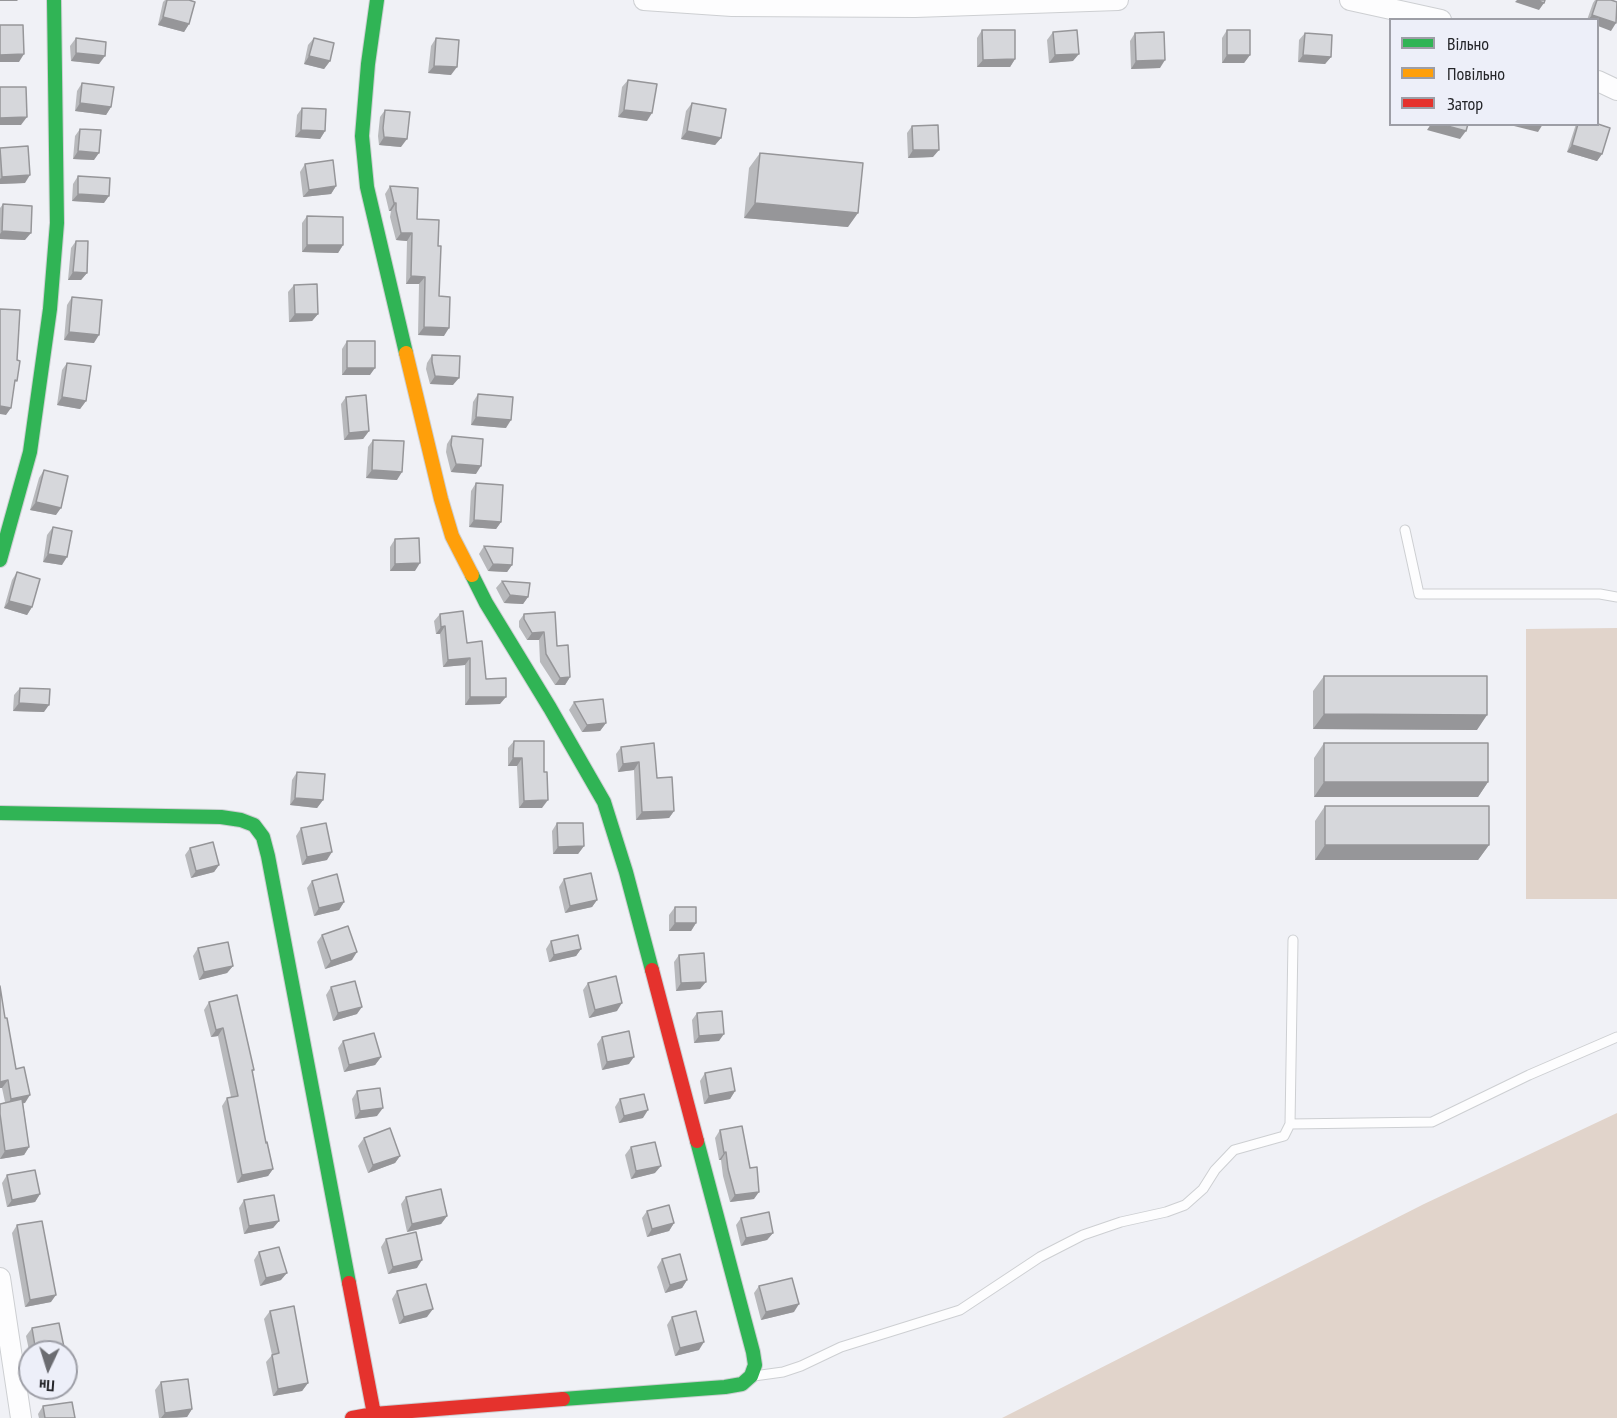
<!DOCTYPE html>
<html>
<head>
<meta charset="utf-8">
<style>
	body { margin:0 }
	#map { position:relative; width:1617px; height:1418px; overflow:hidden; background:#f0f1f6; font-family:"PT Sans Narrow",sans-serif }
	canvas { display:block }
	.legend { position:absolute; left:1389px; top:18px; width:210px; height:108px; box-sizing:border-box; background:#edeff9; border:2px solid #9d9ea6; margin:0; padding:8px 10px; list-style:none; font-size:18px; color:#242529 }
	.legend li { display:flex; align-items:center; gap:12px; height:30px }
	.legend b { width:30px; border:2px solid #9d9ea6 }
	.north { position:absolute; left:18px; top:1340px; width:60px; height:60px; box-sizing:border-box; background:#edeff9; border:2px solid #9d9ea6; border-radius:50%; rotate:184deg; font-size:16px; font-weight:700; line-height:24px; text-align:center; color:#242529 }
	.north::after { content:''; display:block; margin:auto; width:21px; height:27px; background:#6b6c71; clip-path:polygon(50% 0,100% 100%,50% 72%,0 100%) }
</style>
</head>
<body>
<div id="map">
<canvas width="1617" height="1418"></canvas>
<ul class="legend">
<li><b style="height:8px;background:#30b455"></b>Вільно</li>
<li><b style="height:8px;background:#ff9f0a"></b>Повільно</li>
<li><b style="height:8px;background:#e5322d"></b>Затор</li>
</ul>
<div class="north">Пн</div>
</div>
<script>
const ctx = document.querySelector('canvas').getContext('2d');
ctx.lineJoin = 'round';
function fillPath(path, color) { ctx.fillStyle = color; ctx.fill(path, 'evenodd'); }
const poly = rows => new Path2D(rows.map(r => 'M' + r).join(''));
function trace(path, color, width, dash) { ctx.strokeStyle = color; ctx.lineWidth = width; ctx.lineCap = dash ? 'butt' : 'round'; ctx.setLineDash(dash || []); ctx.stroke(path); }
fillPath(poly([
	[1617,628,1617,899,1526,899,1526,629],
	[1617,1113,1617,1418,1002,1418,1424,1204]
]), '#e1d4cb');
const lane = poly([
	[1405,530,1419,594,1600,594,1617,597],
	[1293,940,1290,1124,1432,1122,1529,1075,1617,1037],
	[754,1376,783,1372,801,1366,841,1347,960,1310,1040,1257,1083,1235,1121,1222,1166,1212,1185,1205,1203,1189,1215,1170,1234,1150,1284,1136,1290,1124]
]);
const street = poly([
	[644,0,732,6,915,7,1118,0],
	[1350,0,1441,20],
	[1598,81,1617,90],
	[0,1278,21,1418]
]);
const fast = poly([
	[377,0,368,64,362,136,367,187,406,353],
	[0,560,30,452,50,309,57,223,54,0],
	[472,575,486,603,550,708,604,802,626,872,652,970],
	[0,813,221,817,241,820,254,825,263,837,268,856,349,1283],
	[563,1399,725,1387,742,1384,751,1376,755,1365,753,1352,697,1141]
]);
const slow = poly([
	[406,353,441,499,452,536,472,575]
]);
const jam = poly([
	[652,970,697,1141],
	[349,1283,374,1414],
	[352,1418,374,1414,563,1399]
]);
trace(lane, '#cdcfd2', 11);
trace(street, '#cdcfd2', 22);
trace(fast, '#cdcfd2', 16);
trace(slow, '#cdcfd2', 16);
trace(jam, '#cdcfd2', 16);
trace(lane, '#fdfdfe', 9);
trace(street, '#fdfdfe', 20);
trace(fast, '#30b455', 14);
trace(slow, '#ff9f0a', 14);
trace(jam, '#e5322d', 14);
fillPath(poly([
	[165,0,189,0,189,24,184,32,158,25,163,2],
	[1595,0,1611,0,1611,31,1598,20,1587,20,1593,3],
	[982,30,1015,59,1010,67,977,67,977,38],
	[1227,30,1250,55,1244,63,1222,63,1222,38],
	[1053,32,1073,61,1049,63,1047,40],
	[1135,33,1160,68,1131,69,1130,41],
	[1305,33,1331,57,1325,64,1298,62,1299,40],
	[76,38,99,64,71,61,70,46],
	[314,38,330,61,324,69,304,64,308,45],
	[436,38,451,75,428,73,431,46],
	[628,80,647,121,618,117,622,87],
	[82,83,111,107,106,115,75,111,77,91],
	[692,103,721,138,715,145,681,139,686,111],
	[302,108,325,131,320,139,295,137,297,115],
	[385,110,401,147,379,145,378,136,380,117],
	[1576,124,1598,124,1602,154,1597,161,1567,152],
	[912,126,933,157,908,158,907,133],
	[80,129,94,160,73,159,75,136],
	[0,148,25,183,0,184],
	[760,153,848,227,744,218,749,168],
	[305,164,336,186,331,194,303,197,300,172],
	[78,176,104,203,72,201,73,184],
	[390,186,438,246,439,296,444,336,418,335,419,284,406,284,407,241,396,240,390,217,391,211,389,211,385,194],
	[3,204,25,240,0,239,0,208],
	[307,216,343,245,338,253,302,252,302,223],
	[76,241,87,273,81,280,68,280,71,248],
	[294,285,318,314,312,321,289,322,288,292],
	[72,297,94,343,64,340,67,305],
	[347,341,370,375,342,375,342,349],
	[432,355,453,385,430,384,426,369,427,363],
	[67,363,86,401,80,409,57,405,62,370],
	[478,394,506,428,471,425,473,402],
	[346,397,369,431,363,439,344,440,341,404],
	[452,436,476,474,451,472,446,452,447,444],
	[373,440,397,480,366,478,368,447],
	[44,470,56,515,30,510,39,478],
	[476,483,501,522,496,529,469,527,471,491],
	[53,527,62,565,43,562,47,535],
	[395,539,415,571,390,571,390,547],
	[484,546,512,565,507,572,488,571,479,554],
	[17,572,32,607,27,615,4,608,12,580],
	[502,581,528,597,523,604,504,603,496,588],
	[555,612,557,646,570,677,565,685,555,685,540,662,539,640,527,640,519,627,519,621,524,614],
	[440,614,467,643,500,704,465,705,465,665,443,667,440,634,436,634,434,621],
	[1324,676,1477,730,1313,729,1313,691],
	[20,688,44,712,13,711,14,695],
	[574,702,606,723,600,731,582,732,569,710],
	[514,741,544,772,542,808,519,808,517,766,508,766,508,748],
	[1324,743,1488,782,1478,797,1314,797,1314,758],
	[621,747,657,778,674,811,669,818,636,820,634,770,618,772,616,754],
	[297,772,323,800,317,808,290,805,292,780],
	[1325,806,1489,845,1478,860,1315,860,1315,821],
	[557,823,584,846,578,854,553,854,552,831],
	[301,828,327,860,302,865,296,836],
	[190,848,219,865,214,872,191,878,185,855],
	[564,879,597,900,592,907,565,913,559,887],
	[312,881,344,902,339,910,314,916,307,888],
	[675,907,696,923,691,931,669,931,669,915],
	[322,935,352,960,325,969,317,942],
	[551,941,581,949,576,956,549,962,546,949],
	[198,948,233,966,227,973,199,980,193,956],
	[679,955,700,989,676,991,674,962],
	[588,983,617,1011,589,1018,583,990],
	[331,987,357,1014,333,1021,326,995],
	[209,1002,254,1070,252,1073,266,1143,273,1169,268,1176,237,1183,222,1106,227,1098,231,1097,218,1036,211,1037,204,1010],
	[697,1013,719,1041,694,1043,692,1020],
	[5,1018,16,1069,25,1103,23,1103,29,1147,24,1155,0,1159,0,1104,5,1102,2,1088],
	[602,1037,629,1064,602,1070,597,1044],
	[343,1041,381,1057,375,1065,344,1072,338,1048],
	[705,1073,735,1091,730,1099,704,1104,700,1081],
	[357,1091,377,1116,355,1119,352,1099],
	[620,1099,643,1118,619,1123,615,1107],
	[720,1130,754,1199,730,1202,723,1176,721,1160,719,1160,715,1138],
	[364,1138,400,1156,395,1163,368,1173,358,1146],
	[631,1147,655,1173,631,1179,625,1155],
	[7,1175,40,1194,35,1202,7,1207,2,1183],
	[406,1197,447,1216,441,1224,407,1232,401,1204],
	[244,1200,279,1221,273,1228,244,1234,239,1208],
	[647,1211,674,1223,669,1231,647,1237,642,1218],
	[741,1218,773,1233,767,1240,741,1246,736,1225],
	[17,1225,51,1302,25,1307,12,1233],
	[386,1239,417,1268,388,1274,381,1247],
	[259,1252,281,1280,260,1286,254,1260],
	[662,1259,687,1280,682,1288,665,1293,657,1267],
	[759,1286,794,1312,761,1320,754,1293],
	[397,1291,427,1317,399,1324,392,1299],
	[270,1311,308,1383,302,1391,273,1396,266,1362,272,1355,264,1319],
	[672,1317,699,1350,675,1356,667,1325],
	[32,1328,65,1352,30,1352,30,1355,26,1336],
	[161,1382,192,1409,187,1417,177,1418,159,1418,155,1390],
	[43,1406,75,1418,39,1418,38,1414]
]), '#b8b9bc');
fillPath(poly([
	[0,0,18,0,17,1,0,1],
	[1517,0,1536,0,1544,3,1539,10,1515,2],
	[1592,15,1616,23,1611,31,1598,26,1598,20,1588,20],
	[163,17,189,24,184,32,158,25],
	[76,53,105,56,99,64,71,61],
	[24,54,19,62,0,62,0,55],
	[1079,54,1073,61,1049,63,1055,55],
	[1227,55,1250,55,1244,63,1222,63],
	[1303,55,1331,57,1325,64,1298,62],
	[309,56,330,61,324,69,304,64],
	[1015,59,1010,67,977,67,983,60],
	[1165,60,1160,68,1131,69,1136,61],
	[434,66,457,67,451,75,428,73],
	[80,103,111,107,106,115,75,111],
	[624,110,652,113,647,121,618,117],
	[27,117,21,125,0,125,0,118],
	[1431,124,1440,124,1466,131,1460,139,1427,130],
	[1511,124,1543,124,1538,132,1510,125],
	[301,130,325,131,320,139,295,137],
	[687,131,721,138,715,145,681,139],
	[384,137,407,139,401,147,379,145],
	[1572,145,1602,154,1597,161,1567,152],
	[913,150,939,150,933,157,908,158],
	[78,151,99,153,94,160,73,159],
	[30,175,25,183,0,184,0,179,2,177],
	[336,186,331,194,303,197,309,190],
	[78,194,109,196,104,203,72,201],
	[394,203,396,203,391,211,389,211],
	[755,203,858,213,848,227,744,218],
	[2,231,31,233,25,240,0,239,0,234],
	[401,233,412,233,407,241,396,240],
	[307,245,343,245,338,253,302,252],
	[73,272,87,273,81,280,68,280],
	[411,276,425,277,419,284,406,284],
	[295,314,318,314,312,321,289,322],
	[424,327,449,328,444,336,418,335],
	[69,332,99,335,94,343,64,340],
	[347,368,375,368,370,375,342,375],
	[435,376,459,378,453,385,430,384],
	[62,397,86,401,80,409,57,405],
	[0,406,11,408,6,415,0,414],
	[476,417,511,420,506,428,471,425],
	[369,431,363,439,344,440,349,433],
	[456,464,481,466,476,474,451,472],
	[372,470,402,472,397,480,366,478],
	[36,502,61,508,56,515,30,510],
	[474,520,501,522,496,529,469,527],
	[48,554,67,557,62,565,43,562],
	[420,563,415,571,390,571,395,564],
	[493,564,512,565,507,572,488,571],
	[510,595,528,597,523,604,504,603],
	[9,601,32,607,27,615,4,608],
	[445,626,440,634,436,634,441,627],
	[544,632,539,640,527,640,532,633],
	[470,658,465,665,443,667,448,660],
	[570,677,565,685,555,685,560,678],
	[470,697,506,697,500,704,465,705],
	[19,703,49,705,44,712,13,711],
	[1324,714,1487,715,1477,730,1313,729],
	[606,723,600,731,582,732,587,725],
	[513,758,522,758,517,766,508,766],
	[639,762,634,770,618,772,623,764],
	[1324,782,1488,782,1478,797,1314,797],
	[295,798,323,800,317,808,290,805],
	[548,800,542,808,519,808,524,801],
	[674,811,669,818,636,820,642,812],
	[1325,845,1489,845,1478,860,1315,860],
	[584,846,578,854,553,854,558,847],
	[332,852,327,860,302,865,307,857],
	[219,865,214,872,191,878,196,871],
	[597,900,592,907,565,913,570,906],
	[344,902,339,910,314,916,319,908],
	[675,923,696,923,691,931,669,931],
	[581,949,576,956,549,962,554,955],
	[357,952,352,960,325,969,331,961],
	[233,966,227,973,199,980,204,972],
	[706,982,700,989,676,991,681,983],
	[622,1003,617,1011,589,1018,595,1010],
	[362,1007,357,1014,333,1021,338,1013],
	[223,1028,218,1036,211,1037,216,1030],
	[724,1034,719,1041,694,1043,699,1036],
	[381,1057,375,1065,344,1072,349,1065],
	[634,1057,629,1064,602,1070,607,1062],
	[8,1080,2,1088,0,1088,0,1082],
	[735,1091,730,1099,704,1104,709,1096],
	[30,1095,25,1103,6,1106,11,1099],
	[383,1108,377,1116,355,1119,360,1111],
	[648,1110,643,1118,619,1123,624,1116],
	[29,1147,24,1155,0,1159,5,1151],
	[726,1152,721,1160,719,1160,724,1153],
	[400,1156,395,1163,368,1173,373,1165],
	[661,1166,655,1173,631,1179,636,1171],
	[273,1169,268,1176,237,1183,242,1175],
	[759,1192,754,1199,730,1202,735,1195],
	[40,1194,35,1202,7,1207,12,1200],
	[447,1216,441,1224,407,1232,412,1224],
	[279,1221,273,1228,244,1234,249,1226],
	[674,1223,669,1231,647,1237,652,1229],
	[773,1233,767,1240,741,1246,746,1238],
	[422,1260,417,1268,388,1274,393,1267],
	[287,1273,281,1280,260,1286,266,1278],
	[687,1280,682,1288,665,1293,670,1285],
	[56,1295,51,1302,25,1307,30,1300],
	[799,1304,794,1312,761,1320,766,1312],
	[433,1309,427,1317,399,1324,404,1317],
	[704,1342,699,1350,675,1356,680,1348],
	[308,1383,302,1391,273,1396,278,1389],
	[192,1409,187,1417,161,1418,165,1413]
]), '#969699');
const building = poly([
	[167,0,189,0,195,2,189,24,163,17,167,0],
	[1536,0,1545,0,1544,3,1536,0],
	[1597,0,1611,0,1617,2,1616,23,1592,15,1597,0],
	[0,25,23,25,24,54,0,55,0,25],
	[982,30,1015,30,1015,59,983,60,982,30],
	[1077,30,1079,54,1055,55,1053,32,1077,30],
	[1227,30,1250,30,1250,55,1227,55,1227,30],
	[1164,32,1165,60,1136,61,1135,33,1164,32],
	[1305,33,1332,35,1331,57,1303,55,1305,33],
	[76,38,106,42,105,56,76,53,76,38],
	[314,38,334,43,330,61,309,56,314,38],
	[436,38,459,40,457,67,434,66,436,38],
	[628,80,657,84,652,113,624,110,628,80],
	[82,83,114,87,111,107,80,103,82,83],
	[0,87,26,87,27,117,0,118,0,87],
	[692,103,726,109,721,138,687,131,692,103],
	[302,108,326,109,325,131,301,130,302,108],
	[385,110,410,112,407,139,384,137,383,128,385,110],
	[1440,124,1468,124,1466,131,1440,124],
	[1578,124,1598,124,1610,128,1602,154,1572,145,1578,124],
	[938,125,939,150,913,150,912,126,938,125],
	[80,129,101,130,99,153,78,151,80,129],
	[28,146,30,175,2,177,0,148,28,146],
	[760,153,863,163,858,213,755,203,760,153],
	[333,160,336,186,309,190,305,164,333,160],
	[78,176,110,178,109,196,78,194,78,176],
	[390,186,418,188,417,219,439,220,438,246,441,246,439,296,450,297,449,328,424,327,425,277,411,276,412,233,401,233,396,210,396,203,394,203,390,186],
	[3,204,32,206,31,233,2,231,3,204],
	[307,216,343,217,343,245,307,245,307,216],
	[76,241,88,241,87,273,73,272,76,241],
	[317,284,318,314,295,314,294,285,317,284],
	[72,297,102,300,99,335,69,332,72,297],
	[0,309,20,310,17,360,20,361,17,381,15,380,11,408,0,406,0,309],
	[347,341,375,341,375,368,347,368,347,341],
	[432,355,460,356,459,378,435,376,432,362,432,355],
	[67,363,91,366,86,401,62,397,67,363],
	[478,394,513,397,511,420,476,417,478,394],
	[366,395,369,431,349,433,346,397,366,395],
	[452,436,483,439,481,466,456,464,451,445,452,436],
	[373,440,404,441,402,472,372,470,373,440],
	[44,470,68,476,61,508,36,502,44,470],
	[476,483,503,485,501,522,474,520,476,483],
	[53,527,72,531,67,557,48,554,53,527],
	[419,538,420,563,395,564,395,539,419,538],
	[484,546,513,548,512,565,493,564,484,546],
	[17,572,40,579,32,607,9,601,17,572],
	[502,581,530,583,528,597,510,595,502,581],
	[463,611,467,643,482,641,486,679,506,678,506,697,470,697,470,658,448,660,445,626,441,627,440,614,463,611],
	[555,612,557,646,568,645,570,677,560,678,546,654,544,632,532,633,524,619,524,614,555,612],
	[1324,676,1487,676,1487,715,1324,714,1324,676],
	[20,688,50,689,49,705,19,703,20,688],
	[603,699,606,723,587,725,574,702,603,699],
	[514,741,544,741,544,772,547,772,548,800,524,801,522,758,513,758,514,741],
	[654,743,657,778,672,777,674,811,642,812,639,762,623,764,621,747,654,743],
	[1324,743,1488,743,1488,782,1324,782,1324,743],
	[297,772,325,774,323,800,295,798,297,772],
	[1325,806,1489,806,1489,845,1325,845,1325,806],
	[326,823,332,852,307,857,301,828,326,823],
	[557,823,583,823,584,846,558,847,557,823],
	[213,842,219,865,196,871,190,848,213,842],
	[591,873,597,900,570,906,564,879,591,873],
	[337,874,344,902,319,908,312,881,337,874],
	[675,907,696,907,696,923,675,923,675,907],
	[348,926,357,952,331,961,322,935,348,926],
	[578,935,581,949,554,955,551,941,578,935],
	[228,942,233,966,204,972,198,948,228,942],
	[704,953,706,982,681,983,679,955,704,953],
	[616,976,622,1003,595,1010,588,983,616,976],
	[355,981,362,1007,338,1013,331,987,355,981],
	[0,986,5,1018,7,1018,16,1069,24,1067,30,1095,11,1099,8,1080,0,1082,0,986],
	[237,995,254,1070,252,1070,266,1143,267,1142,273,1169,242,1175,227,1098,238,1096,223,1028,216,1030,209,1002,237,995],
	[722,1011,724,1034,699,1036,697,1013,722,1011],
	[629,1031,634,1057,607,1062,602,1037,629,1031],
	[374,1033,381,1057,349,1065,343,1041,374,1033],
	[731,1068,735,1091,709,1096,705,1073,731,1068],
	[380,1088,383,1108,360,1111,357,1091,380,1088],
	[644,1094,648,1110,624,1116,620,1099,644,1094],
	[22,1099,29,1147,5,1151,0,1114,0,1104,22,1099],
	[742,1126,750,1168,757,1167,759,1192,735,1195,728,1169,726,1152,724,1153,720,1130,742,1126],
	[390,1128,400,1156,373,1165,364,1138,390,1128],
	[655,1142,661,1166,636,1171,631,1147,655,1142],
	[35,1170,40,1194,12,1200,7,1175,35,1170],
	[441,1189,447,1216,412,1224,406,1197,441,1189],
	[274,1195,279,1221,249,1226,244,1200,274,1195],
	[669,1205,674,1223,652,1229,647,1211,669,1205],
	[769,1212,773,1233,746,1238,741,1218,769,1212],
	[42,1221,56,1295,30,1300,17,1225,42,1221],
	[416,1232,422,1260,393,1267,386,1239,416,1232],
	[279,1247,287,1273,266,1278,259,1252,279,1247],
	[680,1254,687,1280,670,1285,662,1259,680,1254],
	[792,1278,799,1304,766,1312,759,1286,792,1278],
	[426,1284,433,1309,404,1317,397,1291,426,1284],
	[294,1306,308,1383,278,1389,272,1355,279,1353,270,1311,294,1306],
	[696,1311,704,1342,680,1348,672,1317,696,1311],
	[59,1323,65,1352,36,1352,32,1328,59,1323],
	[188,1379,192,1409,165,1413,161,1382,188,1379],
	[72,1402,75,1418,45,1418,43,1406,72,1402]
]);
fillPath(building, '#d6d7db');
trace(building, '#969699', 1.5);
</script>
</body>
</html>
